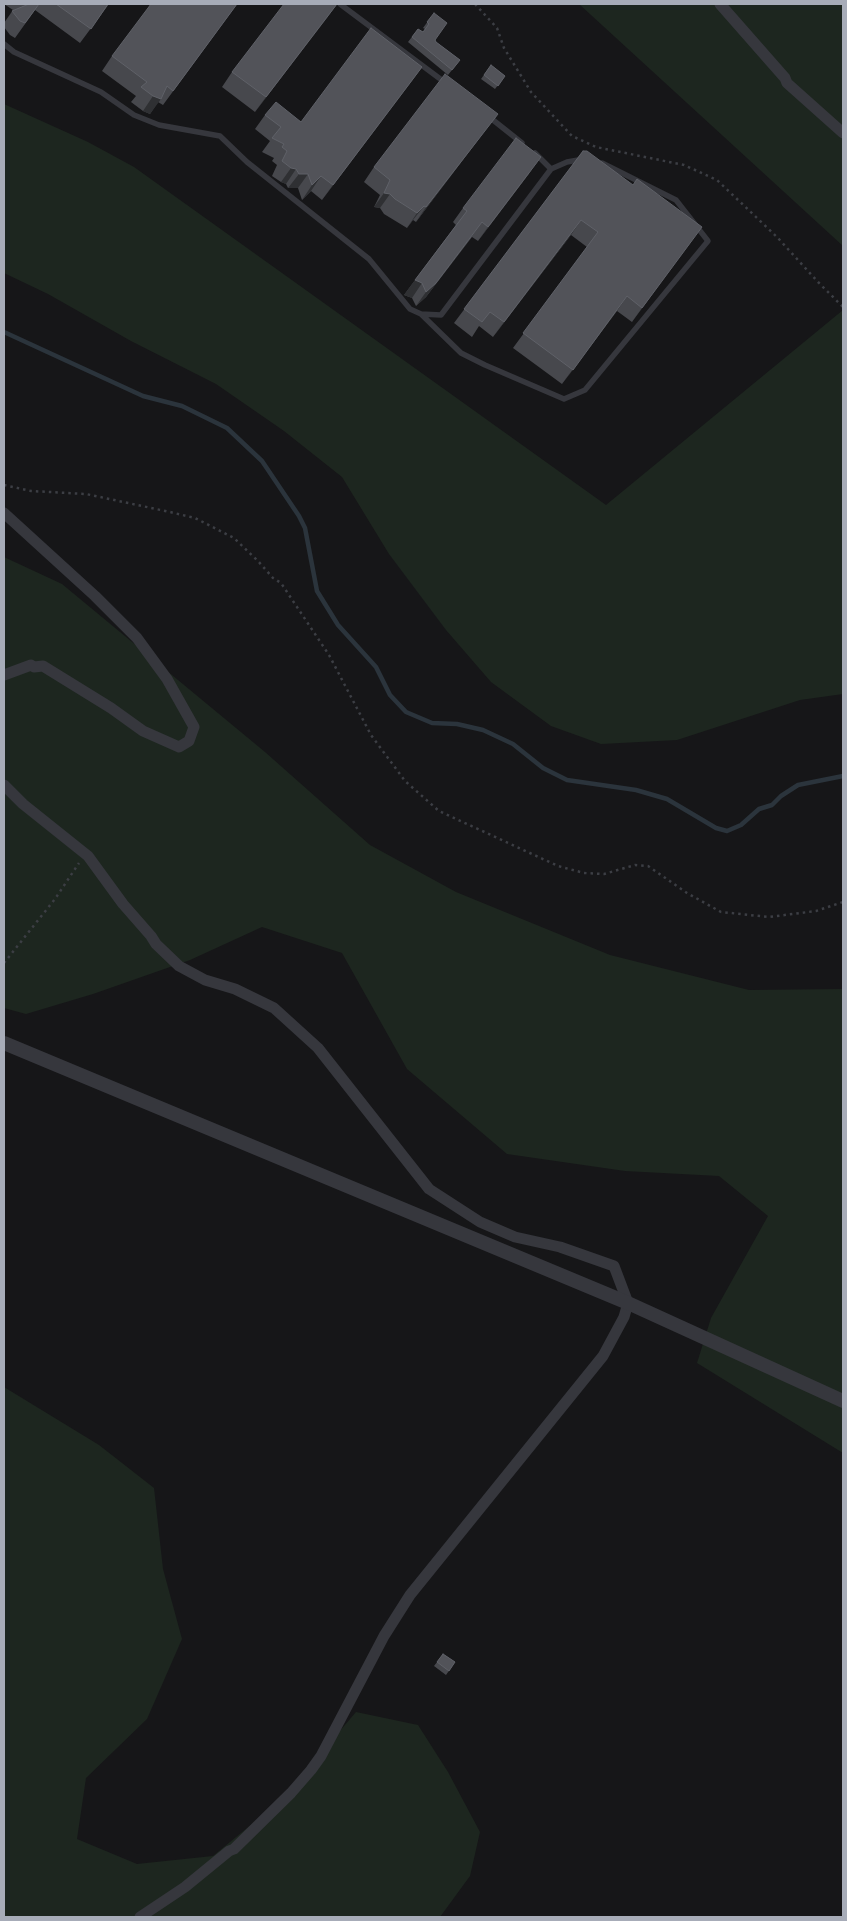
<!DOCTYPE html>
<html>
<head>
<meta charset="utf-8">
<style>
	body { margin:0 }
	#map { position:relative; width:847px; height:1921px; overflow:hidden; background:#161618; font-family:Helvetica,sans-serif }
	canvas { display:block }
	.frame { position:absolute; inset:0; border:5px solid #a7acb8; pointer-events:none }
</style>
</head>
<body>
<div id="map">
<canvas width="847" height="1921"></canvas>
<div class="frame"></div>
</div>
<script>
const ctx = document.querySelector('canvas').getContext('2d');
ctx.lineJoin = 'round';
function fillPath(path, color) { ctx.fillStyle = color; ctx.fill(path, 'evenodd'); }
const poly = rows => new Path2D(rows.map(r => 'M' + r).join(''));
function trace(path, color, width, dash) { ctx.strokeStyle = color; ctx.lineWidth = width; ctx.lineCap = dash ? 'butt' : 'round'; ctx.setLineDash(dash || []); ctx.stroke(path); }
fillPath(poly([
	[579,4,843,4,843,246],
	[4,104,88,142,134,167,606,505,843,310,843,694,800,700,677,740,601,744,551,726,491,682,446,630,389,554,342,477,284,431,216,384,131,341,48,294,4,273],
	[4,557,62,584,265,752,370,845,456,892,610,955,749,990,843,989,843,1453,697,1363,711,1318,768,1216,719,1176,625,1171,507,1154,407,1069,342,953,262,927,190,960,93,994,26,1014,4,1008],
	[4,1387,99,1445,154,1488,163,1569,182,1639,147,1719,86,1778,77,1839,137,1864,213,1856,281,1800,356,1712,418,1725,448,1772,480,1832,470,1876,440,1917,4,1917]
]), '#1d261f');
trace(poly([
	[4,332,143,396,182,406,227,428,262,461,299,516,305,528,317,591,338,625,376,667,390,695,406,712,432,723,457,724,483,730,513,744,543,768,567,780,636,790,667,799,716,828,727,831,741,825,759,809,772,805,781,796,798,785,843,776]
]), '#2b343c', 4.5);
trace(poly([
	[475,4,497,28,504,48,531,92,572,136,596,147,684,165,717,180,777,237,818,282,843,307],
	[4,485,31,491,86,494,170,512,195,518,234,538,258,561,273,578,281,583,329,655,371,735,405,781,439,811,558,866,584,873,604,874,635,865,648,866,687,893,721,912,769,917,816,911,843,902],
	[4,963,55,899,79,863]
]), '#3c3e44', 2.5, [2.5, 4]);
trace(poly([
	[340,4,447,84],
	[4,44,14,52,101,92,134,115,159,125,220,136,247,162,369,259,410,309,421,314,441,315,551,169,535,153],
	[488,116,522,143],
	[551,169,567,162,584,159],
	[421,314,461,353,485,365,564,399,585,390,708,241,676,200,602,163]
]), '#36373d', 5.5);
trace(poly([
	[720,4,785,78,787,83,843,133],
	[4,513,95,596,137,638,167,679,194,727,189,741,179,747,143,731,111,708,43,666,34,667,31,665,4,675],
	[4,785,23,804,88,856,123,904,151,936,156,944,179,966,205,980,235,989,274,1008,318,1048,429,1189,480,1222,515,1237,560,1247,614,1266,628,1303,624,1317,603,1356,410,1595,384,1636,321,1756,311,1770,291,1793,234,1849,229,1851,185,1887,140,1917]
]), '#36373d', 11);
trace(poly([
	[4,1043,628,1303,843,1401]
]), '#36373d', 14);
fillPath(poly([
	[4,4,109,4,80,43,35,10,15,38,10,35,4,27,4,23,13,10],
	[237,4,163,105,158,102,150,114,143,111,131,102,136,96,102,71,112,56],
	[337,4,255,112,222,87,232,72],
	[434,13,435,40,436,42,460,60,448,75,408,42,418,29,423,32,425,29,423,28],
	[491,65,505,76,495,89,481,79],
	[422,67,322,200,311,191,302,200,298,188,288,188,286,184,281,182,272,176,277,165,272,161,274,158,262,152,270,141,255,129,265,115,301,122],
	[498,114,487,128,416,222,413,220,407,228,384,214,380,208,374,207,380,195,364,182,374,167],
	[583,151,691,241,632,322,617,311,562,384,513,348,587,247,571,235,493,337,479,326,472,337,454,323],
	[531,171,478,241,472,237,426,297,416,306,412,298,404,295,456,225,453,222,463,208],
	[443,1654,455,1662,446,1675,434,1666]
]), '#47484d');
fillPath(poly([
	[337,4,327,18,255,112,266,97],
	[422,67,412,81,322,200,333,185],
	[153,96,161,99,150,114,143,111],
	[498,114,487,128,416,222,426,207],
	[541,157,531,171,478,241,488,227],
	[291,168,296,169,286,184,281,182],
	[299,174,308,174,298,188,288,188],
	[321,176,311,191,302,200,312,185],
	[384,193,390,194,380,208,374,207],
	[424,206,413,220,407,228,417,213],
	[581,220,571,235,493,337,504,322],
	[482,222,426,297,416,306,426,292],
	[702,227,691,241,632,322,642,308],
	[415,280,422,283,412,298,404,295],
	[627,296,617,311,562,384,573,370]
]), '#2f3033');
const building = poly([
	[29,4,39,4,25,23,20,21,12,11,29,4],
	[56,4,108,4,91,29,56,4],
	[151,4,237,4,173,91,167,86,161,99,153,96,141,87,147,82,112,56,151,4],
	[284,4,337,4,266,97,232,72,284,4],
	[434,13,447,23,435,40,436,42,460,60,452,70,412,37,418,29,423,32,429,24,427,22,434,13],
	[371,28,422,67,333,185,321,176,312,185,308,174,299,174,296,169,291,168,282,161,287,151,282,147,284,144,272,138,281,127,265,115,276,102,301,122,371,28],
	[491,65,505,76,498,86,484,75,491,65],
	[445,74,498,114,426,207,424,206,417,213,395,199,390,194,384,193,390,180,374,167,445,74],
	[516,138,541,157,488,227,482,222,436,283,426,292,422,283,415,280,467,211,463,208,516,138],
	[583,151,587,151,633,185,637,179,702,227,642,308,627,296,573,370,523,333,598,232,581,220,504,322,490,312,482,322,464,309,583,151],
	[443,1654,455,1662,449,1671,437,1662,443,1654]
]);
fillPath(building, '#525359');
trace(building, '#5f6168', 1);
</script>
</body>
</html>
